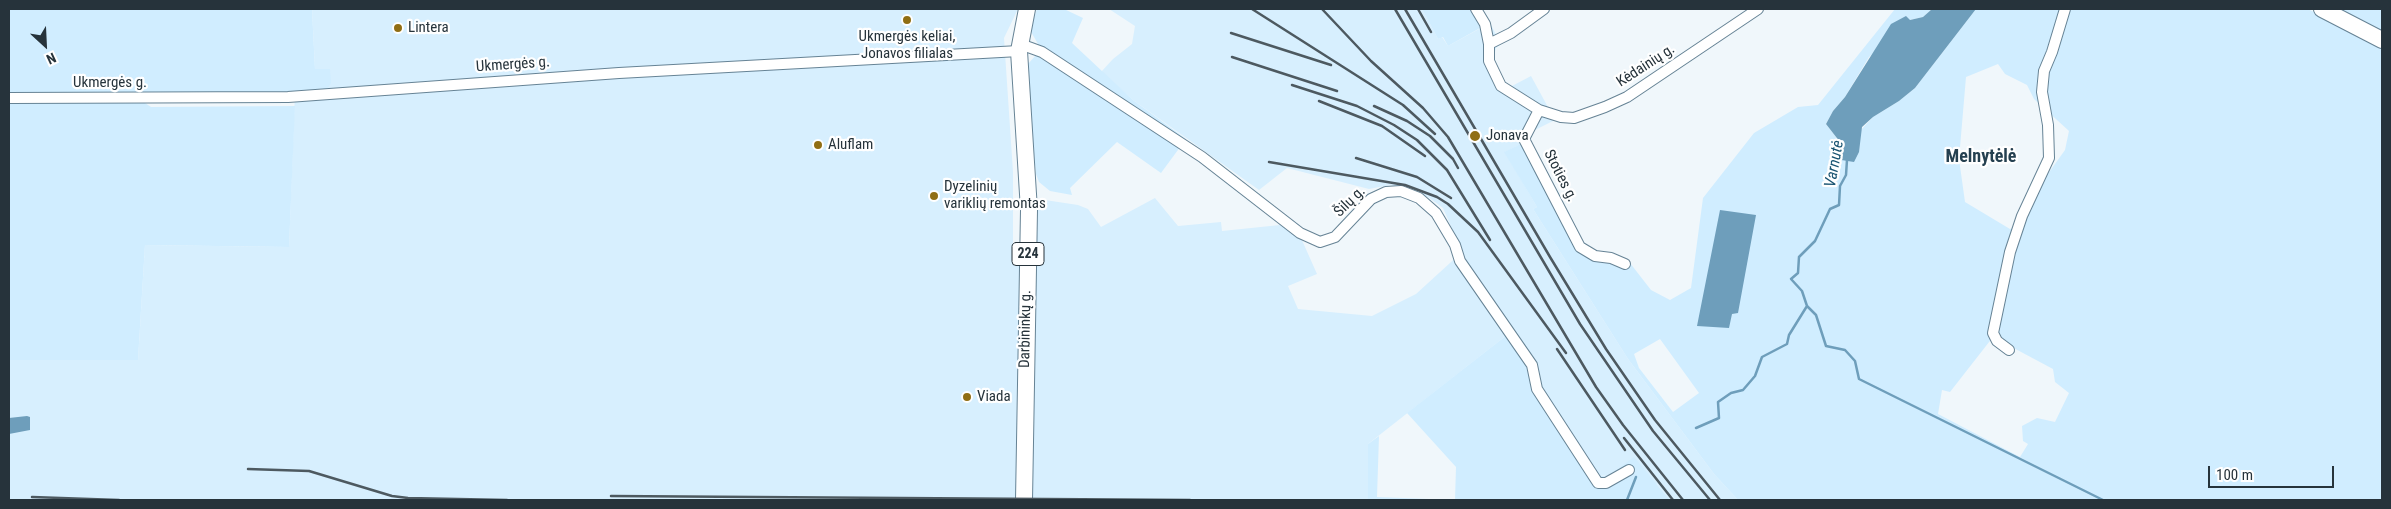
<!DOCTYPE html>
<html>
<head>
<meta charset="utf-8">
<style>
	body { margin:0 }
	#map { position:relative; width:2391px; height:509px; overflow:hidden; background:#f0f7fb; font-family:"Roboto Condensed",sans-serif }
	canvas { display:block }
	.frame { position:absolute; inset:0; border:10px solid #26333b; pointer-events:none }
	.north { position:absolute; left:20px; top:20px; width:50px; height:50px; -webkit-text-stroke:4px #fff; paint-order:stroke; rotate:155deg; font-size:14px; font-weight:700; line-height:20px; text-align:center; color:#26333b }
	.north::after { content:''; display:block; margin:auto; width:18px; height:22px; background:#26333b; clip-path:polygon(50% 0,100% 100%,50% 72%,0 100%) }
	.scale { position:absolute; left:2208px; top:466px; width:126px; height:22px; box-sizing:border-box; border:2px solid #26333b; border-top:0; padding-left:6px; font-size:15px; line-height:18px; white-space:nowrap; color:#26333b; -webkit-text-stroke:4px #fff; paint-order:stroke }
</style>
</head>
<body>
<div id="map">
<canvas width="2391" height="509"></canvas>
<div class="frame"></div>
<div class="north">N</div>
<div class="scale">100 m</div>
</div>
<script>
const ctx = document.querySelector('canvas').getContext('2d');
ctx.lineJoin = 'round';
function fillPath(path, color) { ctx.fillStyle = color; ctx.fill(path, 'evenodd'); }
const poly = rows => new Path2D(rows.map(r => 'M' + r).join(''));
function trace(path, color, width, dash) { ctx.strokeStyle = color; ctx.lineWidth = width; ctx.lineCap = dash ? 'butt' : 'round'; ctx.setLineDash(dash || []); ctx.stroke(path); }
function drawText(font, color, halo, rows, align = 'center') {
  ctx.font = font + ' "Roboto Condensed",sans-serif'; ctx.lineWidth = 4.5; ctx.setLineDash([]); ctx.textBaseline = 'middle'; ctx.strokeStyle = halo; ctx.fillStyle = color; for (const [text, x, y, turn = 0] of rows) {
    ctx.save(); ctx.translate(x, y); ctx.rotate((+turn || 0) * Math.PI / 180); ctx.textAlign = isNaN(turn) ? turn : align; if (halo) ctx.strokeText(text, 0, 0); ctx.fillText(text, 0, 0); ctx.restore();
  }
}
fillPath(poly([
	[312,9,1018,9,1004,38,1013,172,1013,265,1036,266,1038,209,1040,203,1045,200,1078,205,1088,209,1101,227,1155,198,1178,226,1221,222,1222,231,1280,225,1301,238,1317,274,1288,286,1298,309,1372,316,1416,294,1462,252,1443,208,1428,197,1408,189,1390,185,1369,189,1287,168,1259,190,1133,100,1101,72,1113,59,1132,44,1135,26,1109,9,1422,9,1438,39,1442,37,1448,46,1490,23,1501,44,1496,48,1494,56,1495,67,1499,76,1507,84,1512,86,1531,76,1555,120,1529,133,1527,141,1505,152,1537,207,1533,209,1628,359,1714,474,1738,500,1670,500,1657,484,1600,475,1541,389,1512,331,1368,444,1368,500,9,500,9,360,138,360,145,245,289,247,295,92,315,69]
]), '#d7effe');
fillPath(poly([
	[9,9,312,9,315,69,330,69,331,83,327,89,295,92,9,94],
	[1037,9,1064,9,1083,18,1072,43,1133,100,1186,139,1161,173,1117,142,1070,188,1072,195,1050,191,1039,182,1036,174,1027,81,1028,64,1036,55,1038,44,1030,30],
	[1422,9,1471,9,1482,27,1448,46,1443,37,1438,39],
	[1895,9,1932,9,1923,17,1910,20,1869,57,1845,97,1833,111,1826,124,1840,142,1835,158,1873,117,1899,101,1915,88,1976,9,2308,9,2382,48,2382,500,1738,500,1714,474,1628,359,1533,209,1537,207,1504,152,1527,141,1581,242,1594,254,1617,257,1630,263,1651,290,1670,300,1691,288,1703,198,1754,133,1798,107,1818,105],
	[1998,64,2005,74,2027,85,2034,99,2069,131,2065,150,2042,182,2021,225,2010,229,1965,202,1959,159,1966,77],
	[1993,337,2053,369,2055,382,2069,393,2055,422,2037,418,2022,426,2023,441,2028,444,2020,457,1938,414,1942,390,1950,392],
	[1660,339,1699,393,1673,412,1639,368,1634,354],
	[2338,9,2382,9,2382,32],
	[9,103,145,103,151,107,295,106,289,247,145,245,138,360,9,360],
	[1512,331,1541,389,1600,475,1607,477,1634,457,1670,500,1368,500,1368,444,1379,436,1377,497,1455,500,1456,467,1407,413]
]), '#d0edff');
fillPath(poly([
	[1932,9,1976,9,1915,88,1899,101,1873,117,1862,127,1859,152,1854,162,1835,159,1840,142,1826,124,1833,111,1845,97,1891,24,1906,16,1910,20,1923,17],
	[1720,210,1756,215,1738,313,1732,314,1729,328,1697,326],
	[27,416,30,417,30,430,9,434,9,418]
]), '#6e9ebb');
trace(poly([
	[1807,306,1816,315,1826,346,1845,350,1855,361,1859,379,2103,500],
	[1696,428,1719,418,1718,402,1731,393,1743,390,1755,376,1762,357,1787,344,1789,335,1807,306,1802,291,1791,279,1798,273,1799,257,1815,241,1830,209,1839,205,1840,186,1846,175,1847,160],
	[1627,500,1636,477]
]), '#6e9ebb', 2.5);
const street = poly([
	[1476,9,1485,24,1489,44,1489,61,1501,86,1539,110,1524,139,1580,247,1595,256,1611,258,1625,264],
	[1020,44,1042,52,1202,157,1300,233,1320,242,1335,237,1371,199,1386,192,1401,191,1419,198,1436,213,1455,245,1460,261,1532,365,1537,389,1598,483,1606,483,1629,470],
	[1489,44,1511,33,1544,9],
	[9,98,288,97,619,73,1019,51],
	[1539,110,1561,117,1574,118,1605,107,1627,97,1758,9],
	[2009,350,1997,341,1993,333,2010,252,2022,216,2049,158,2048,125,2042,92,2044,71,2052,52,2065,9]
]);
const primary = poly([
	[2322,9,2382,40],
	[1024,500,1029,210,1019,51,1027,9]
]);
trace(street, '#668395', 12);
trace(primary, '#668395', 18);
trace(street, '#fff', 10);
trace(primary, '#fff', 16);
trace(poly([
	[1252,9,1403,105,1435,134],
	[1322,9,1371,61,1423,108,1448,137,1596,387,1623,425,1683,500],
	[1395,9,1580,324,1653,431,1710,500],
	[1405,9,1550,257,1606,349,1655,420,1720,500],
	[1418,9,1431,32],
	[1231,33,1331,65],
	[1232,57,1337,91],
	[1292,85,1357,106,1394,125,1417,140,1447,170,1490,240],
	[1319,101,1382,126,1425,156],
	[1374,106,1407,121,1430,136,1453,159,1458,168],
	[1356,158,1417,177,1451,198],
	[1269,162,1405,185,1437,197,1448,204,1478,232,1566,353],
	[1557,349,1625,450],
	[1624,438,1673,500],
	[248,469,309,471,392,496,408,498,507,500],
	[611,496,1190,500],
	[32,497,119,500]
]), '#4d5960', 2.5);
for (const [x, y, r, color] of [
	[907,20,5,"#906e14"],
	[398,28,5,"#906e14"],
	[1475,136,6,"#906e14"],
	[818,145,5,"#906e14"],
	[934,196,5,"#906e14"],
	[967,397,5,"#906e14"]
]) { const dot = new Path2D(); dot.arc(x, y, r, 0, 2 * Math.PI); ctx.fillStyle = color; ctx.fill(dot); trace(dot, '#fff', 2); }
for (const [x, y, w] of [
	[1028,254,32]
]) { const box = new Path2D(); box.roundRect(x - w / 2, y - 11.5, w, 23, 4); ctx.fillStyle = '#fff'; ctx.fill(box); trace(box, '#26333b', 1); }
drawText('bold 14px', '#26333b', null, [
	["224",1028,254]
]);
drawText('15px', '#26333b', '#fff', [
	["Lintera",408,28],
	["Ukmergės keliai,",907,37,"center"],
	["Jonavos filialas",907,54,"center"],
	["Jonava",1486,136],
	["Aluflam",828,145],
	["Dyzelinių",944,187],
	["variklių remontas",944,204],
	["Viada",977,397]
], 'left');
drawText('15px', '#26333b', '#fff', [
	["Ukmergės g.",513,65,-4],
	["Kėdainių g.",1646,66,-33],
	["Ukmergės g.",110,83],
	["Stoties g.",1560,176,63],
	["Šilų g.",1350,202,-44],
	["Darbininkų g.",1026,329,-89]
]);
drawText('italic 16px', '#195472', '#fff', [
	["Varnutė",1835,164,-80]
]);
drawText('bold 18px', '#254050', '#fff', [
	["Melnytėlė",1981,157]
]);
</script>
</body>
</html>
